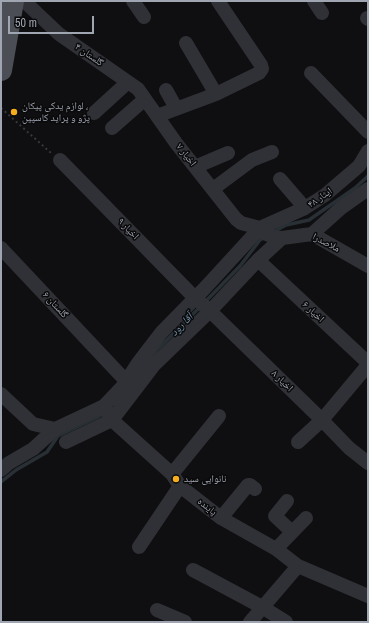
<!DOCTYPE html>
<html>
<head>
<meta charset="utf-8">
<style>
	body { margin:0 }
	#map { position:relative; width:369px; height:623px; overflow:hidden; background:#0f0f11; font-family:"Archivo Narrow",sans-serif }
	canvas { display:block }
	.frame { position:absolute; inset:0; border:2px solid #a0a5b2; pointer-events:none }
	.scale { position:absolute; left:8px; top:16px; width:86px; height:18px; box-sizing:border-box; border:2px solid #a0a5b2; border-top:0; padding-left:5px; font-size:12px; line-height:14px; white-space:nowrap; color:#a0a5b2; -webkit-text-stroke:3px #0a0a0b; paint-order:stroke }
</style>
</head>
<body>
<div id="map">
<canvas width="369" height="623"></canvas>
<div class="frame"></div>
<div class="scale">50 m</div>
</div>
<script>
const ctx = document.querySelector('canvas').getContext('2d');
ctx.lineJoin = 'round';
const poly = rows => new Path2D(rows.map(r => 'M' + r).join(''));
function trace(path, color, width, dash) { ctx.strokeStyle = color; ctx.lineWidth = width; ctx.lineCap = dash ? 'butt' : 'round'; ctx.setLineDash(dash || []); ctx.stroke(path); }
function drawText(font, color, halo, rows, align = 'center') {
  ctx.font = font + ' "Archivo Narrow","Noto Naskh Arabic",sans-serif'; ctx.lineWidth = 3; ctx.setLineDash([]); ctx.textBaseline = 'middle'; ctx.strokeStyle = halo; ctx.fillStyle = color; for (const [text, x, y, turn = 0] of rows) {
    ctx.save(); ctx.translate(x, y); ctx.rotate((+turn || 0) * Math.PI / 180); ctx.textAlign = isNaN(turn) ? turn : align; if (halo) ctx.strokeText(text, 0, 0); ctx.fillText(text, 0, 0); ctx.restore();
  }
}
trace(poly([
	[273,232,286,225,309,220,355,188,368,176],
	[205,302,240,266,260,240,265,237],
	[149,361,155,352,201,306],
	[1,482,16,470,47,452,58,436,98,417,105,412]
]), '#283036', 3.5);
trace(poly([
	[1,108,51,153]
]), '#36383d', 2, [2, 3]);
trace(poly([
	[24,1,59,34,138,89,176,143,236,219,241,223,260,228],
	[133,1,144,17],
	[314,1,322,13],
	[367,18,368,19],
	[186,43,216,94],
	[311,73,368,132],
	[166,90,176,108],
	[94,113,128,82],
	[157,116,216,94,259,73,262,69,261,65,218,1],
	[112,128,145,99],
	[60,160,195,298,210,311,322,420,349,448,368,463],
	[195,167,228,153],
	[280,179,305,208],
	[213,189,252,160,272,152],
	[260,228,264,233,274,237,282,238,312,234,368,266],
	[312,234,341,208,368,189],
	[1,248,126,381],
	[258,260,368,363],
	[1,394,33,424,55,429,104,406,123,386,138,363,161,333,204,289,260,228,305,208,325,195,359,166,368,151],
	[104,406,112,420,172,474,180,486,221,518,276,549,298,566,368,596],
	[66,442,112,420,154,365,210,311,258,260,282,238],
	[298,442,322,420,368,365],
	[1,470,9,463,33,449,55,429],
	[172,474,219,416],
	[287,501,275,516,292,532],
	[221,518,248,485,250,485,255,489],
	[139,547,180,486],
	[276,549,306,518],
	[193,570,262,607,286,622],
	[157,610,185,622],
	[250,622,298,566]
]), '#303136', 14);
trace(poly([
	[1,70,13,1]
]), '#4c4e55', 22);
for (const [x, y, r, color] of [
	[14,112,4,"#f6ae21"],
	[176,479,4,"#f6ae21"]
]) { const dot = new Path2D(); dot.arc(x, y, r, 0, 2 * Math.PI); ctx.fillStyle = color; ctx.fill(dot); trace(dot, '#0a0a0b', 1.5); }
drawText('10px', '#a0a5b2', '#0a0a0b', [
	["گلستان ۴",89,55,35],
	["اخیار ۷",186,155,52],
	["ایثار ۴۸",320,198,-35],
	["اخیار ۹",128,229,46],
	["ملاصدرا",326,243,27],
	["گلستان ۶",55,305,47],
	["اخیار ۶",313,312,43],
	["اخیار ۸",282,381,44],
	["پاینده",207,507,38]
]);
drawText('10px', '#a0a5b2', '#0a0a0b', [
	["لوازم یدکی پیکان ،",22,106],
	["پژو و پراید کاسپین",22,118],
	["نانوایی سید",184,479]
], 'left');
drawText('italic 11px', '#7594af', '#0a0a0b', [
	["آقا رود",182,325,-45]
]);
</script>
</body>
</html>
